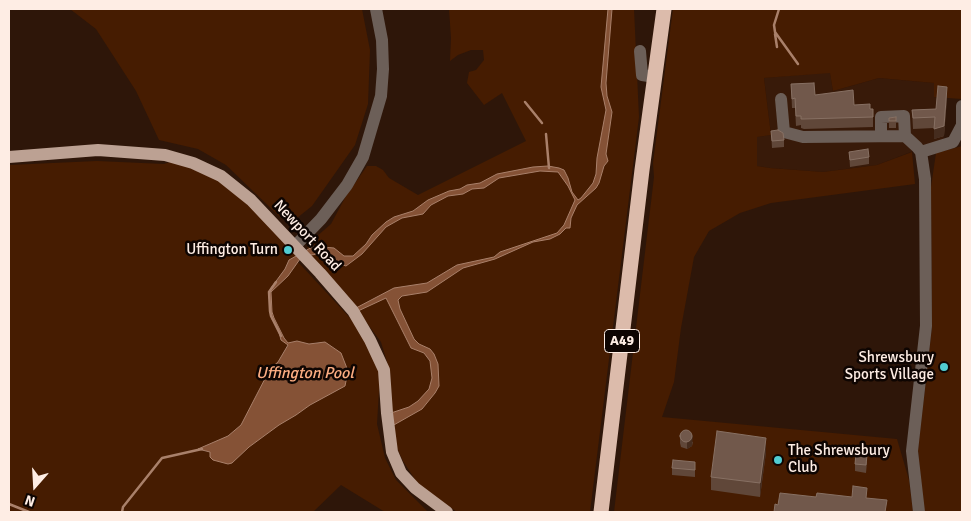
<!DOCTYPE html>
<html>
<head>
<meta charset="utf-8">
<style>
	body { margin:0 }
	#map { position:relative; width:971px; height:521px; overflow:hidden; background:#2e1609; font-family:Signika,sans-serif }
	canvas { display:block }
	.frame { position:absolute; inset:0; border:10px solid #feede4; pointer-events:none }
	.north { position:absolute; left:10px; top:461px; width:50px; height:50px; -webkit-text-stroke:4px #0e0502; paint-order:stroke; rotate:199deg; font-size:14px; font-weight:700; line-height:20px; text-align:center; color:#feede4 }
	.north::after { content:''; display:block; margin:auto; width:18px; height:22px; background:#feede4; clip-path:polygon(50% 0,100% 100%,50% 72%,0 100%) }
</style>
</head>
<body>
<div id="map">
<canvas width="971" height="521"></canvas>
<div class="frame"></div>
<div class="north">N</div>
</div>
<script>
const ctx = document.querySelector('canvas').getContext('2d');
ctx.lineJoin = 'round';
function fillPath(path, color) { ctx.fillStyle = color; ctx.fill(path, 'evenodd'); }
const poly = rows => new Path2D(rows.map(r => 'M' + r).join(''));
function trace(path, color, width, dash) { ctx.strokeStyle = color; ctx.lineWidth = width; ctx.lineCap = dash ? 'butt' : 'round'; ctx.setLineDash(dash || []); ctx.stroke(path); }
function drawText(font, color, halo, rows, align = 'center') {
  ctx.font = font + ' Signika,sans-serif'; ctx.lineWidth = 5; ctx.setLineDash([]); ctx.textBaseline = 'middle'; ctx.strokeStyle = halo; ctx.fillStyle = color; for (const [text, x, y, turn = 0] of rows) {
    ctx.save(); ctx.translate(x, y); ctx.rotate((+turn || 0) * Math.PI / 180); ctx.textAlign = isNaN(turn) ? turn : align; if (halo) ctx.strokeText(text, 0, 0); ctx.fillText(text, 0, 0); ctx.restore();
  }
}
fillPath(poly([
	[830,72,833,91,879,78,935,83,934,97,947,98,943,144,934,143,877,165,823,172,770,168,757,166,757,137,771,135,764,78]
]), '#381a09');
fillPath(poly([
	[70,9,362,9,370,50,368,104,355,145,312,206,292,222,282,219,226,165,198,149,159,140,136,91,96,29],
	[449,9,634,9,639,117,590,512,457,512,418,484,403,461,395,444,391,413,390,372,381,342,358,311,307,251,308,244,331,224,346,196,367,166,376,166,383,170,389,178,418,195,526,141,502,93,484,105,467,83,469,72,476,70,484,60,483,50,471,50,458,55,450,61,451,38],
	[673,9,962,9,962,99,934,97,934,83,879,78,833,91,830,73,764,78,771,135,757,137,757,166,770,168,823,172,877,165,912,152,915,184,771,203,740,213,709,231,694,257,681,328,674,382,662,417,897,439,909,480,913,512,614,512,654,177,653,163],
	[962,146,962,512,924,512,918,450,932,327,931,187,936,153],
	[97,161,164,164,173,161,234,187,297,257,289,260,285,269,271,288,272,319,278,328,281,340,288,344,278,362,270,369,241,425,228,436,199,449,203,451,210,452,211,454,232,463,249,447,279,425,296,415,310,405,334,391,341,389,319,342,309,344,297,341,288,343,284,338,274,318,272,312,271,292,288,276,298,262,351,319,369,343,380,374,377,424,385,458,396,480,428,512,385,512,341,485,313,512,9,512,9,165]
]), '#461c01');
const water = poly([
	[608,9,612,9,606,83,607,96,612,112,606,154,608,161,604,166,599,183,596,188,577,205,571,218,570,228,566,228,560,234,550,239,533,242,495,259,463,268,427,292,402,296,398,300,400,309,414,339,419,344,430,349,434,354,438,364,439,386,435,393,422,409,392,426,391,413,409,407,418,401,429,389,432,378,430,361,424,353,411,348,386,298,358,311,356,308,394,288,427,283,457,265,494,257,500,252,557,233,564,225,575,200,568,186,558,172,540,171,499,178,484,188,472,189,463,194,448,196,431,205,423,214,402,218,386,227,362,254,346,266,324,258,320,254,310,255,300,259,288,276,271,292,272,312,274,318,284,338,288,343,297,341,309,344,325,342,341,353,348,371,345,386,310,405,296,415,279,425,249,447,232,463,228,464,213,460,210,457,210,452,198,449,228,436,241,425,270,369,278,362,288,345,281,340,278,328,272,319,269,296,271,288,285,269,289,260,314,246,320,250,323,247,334,248,344,256,353,256,366,244,372,235,386,222,394,217,413,211,428,200,449,191,460,189,467,185,480,183,497,174,533,167,548,166,559,168,564,170,568,178,572,192,578,200,581,198,593,183,596,174,597,158,606,110,601,87,608,9]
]);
fillPath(water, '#855236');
trace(water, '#a9806a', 1);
trace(poly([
	[779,9,774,25,775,32,798,64],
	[775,34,777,47],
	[525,102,542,123],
	[546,134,549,168],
	[276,282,269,292,270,311,271,316,281,336],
	[9,504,29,512],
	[122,512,123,507,162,458,202,449]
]), '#a9806a', 2.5);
trace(poly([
	[640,51,642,75,655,77],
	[781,99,784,132,803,137,905,136,917,147,921,152,925,179,926,326,912,451,919,512],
	[881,136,881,117,904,116,905,136],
	[921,152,953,142,962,125,962,106],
	[295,246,321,219,347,185,363,157,381,96,383,69,382,40,376,9]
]), '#6c5f58', 12);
trace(poly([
	[9,157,98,150,165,155,193,163,221,176,251,200,320,273,353,311,370,340,384,370,387,413,392,452,401,473,415,488,447,512]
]), '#bca193', 12);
trace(poly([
	[601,512,642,170,664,9]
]), '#dcbbab', 15);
fillPath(poly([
	[791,84,815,95,870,109,873,109,873,127,804,129,801,128,801,125,796,126,795,108,792,108],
	[947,98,944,136,934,139,934,128,913,129,912,110,936,109],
	[896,117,896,128,889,128,889,118],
	[771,131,784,140,784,147,772,148],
	[849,152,869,157,869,164,850,167],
	[680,436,693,442,692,446,687,449,681,447,680,443],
	[766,452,760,497,711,490,711,477],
	[867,462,866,473,855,471,855,464],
	[672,468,695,469,695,477,672,475]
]), '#604739');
fillPath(poly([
	[947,87,947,98,944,136,934,139,934,129],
	[693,435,692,446,687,449,687,442],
	[766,438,766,452,760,497,760,483]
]), '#452c1e');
const building = poly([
	[814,83,815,95,853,90,854,105,870,104,870,109,873,109,873,117,804,119,801,119,801,116,796,116,795,98,792,99,791,84,814,83],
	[938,86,947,87,944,126,934,129,935,117,913,118,912,110,936,109,938,86],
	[896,117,896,121,889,121,889,118,896,117],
	[778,130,783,133,784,140,772,141,771,131,778,130],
	[868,149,869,157,850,160,849,152,868,149],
	'680 436a6 6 0 1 1 12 0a6 6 0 1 1-12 0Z',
	[717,431,766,438,760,483,711,477,717,431],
	[856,454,867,455,866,465,855,464,856,454],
	[673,460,695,462,695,470,672,468,673,460],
	[853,486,867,488,866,498,887,500,885,512,774,512,775,504,778,505,780,493,816,497,817,493,852,497,853,486]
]);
fillPath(building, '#71584b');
trace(building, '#877063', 1);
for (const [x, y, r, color] of [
	[288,250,5,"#51ccd1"],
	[944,367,5,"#51ccd1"],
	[778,460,5,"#51ccd1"]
]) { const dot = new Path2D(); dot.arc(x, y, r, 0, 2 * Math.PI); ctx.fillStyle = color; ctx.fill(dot); trace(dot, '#0e0502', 2); }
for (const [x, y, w] of [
	[622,341,35]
]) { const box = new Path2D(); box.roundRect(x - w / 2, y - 11.5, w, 23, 4); ctx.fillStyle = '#0e0502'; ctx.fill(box); trace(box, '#feede4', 1); }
drawText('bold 14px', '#feede4', null, [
	["A49",622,341]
]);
drawText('15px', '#feede4', '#0e0502', [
	["Newport Road",307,236,47]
]);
drawText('15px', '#feede4', '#0e0502', [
	["Uffington Turn",278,250],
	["Shrewsbury",934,358],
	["Sports Village",934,375],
	["The Shrewsbury",788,451,"left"],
	["Club",788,468,"left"]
], 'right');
drawText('italic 16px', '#fcad82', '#0e0502', [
	["Uffington Pool",305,374]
]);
</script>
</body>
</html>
